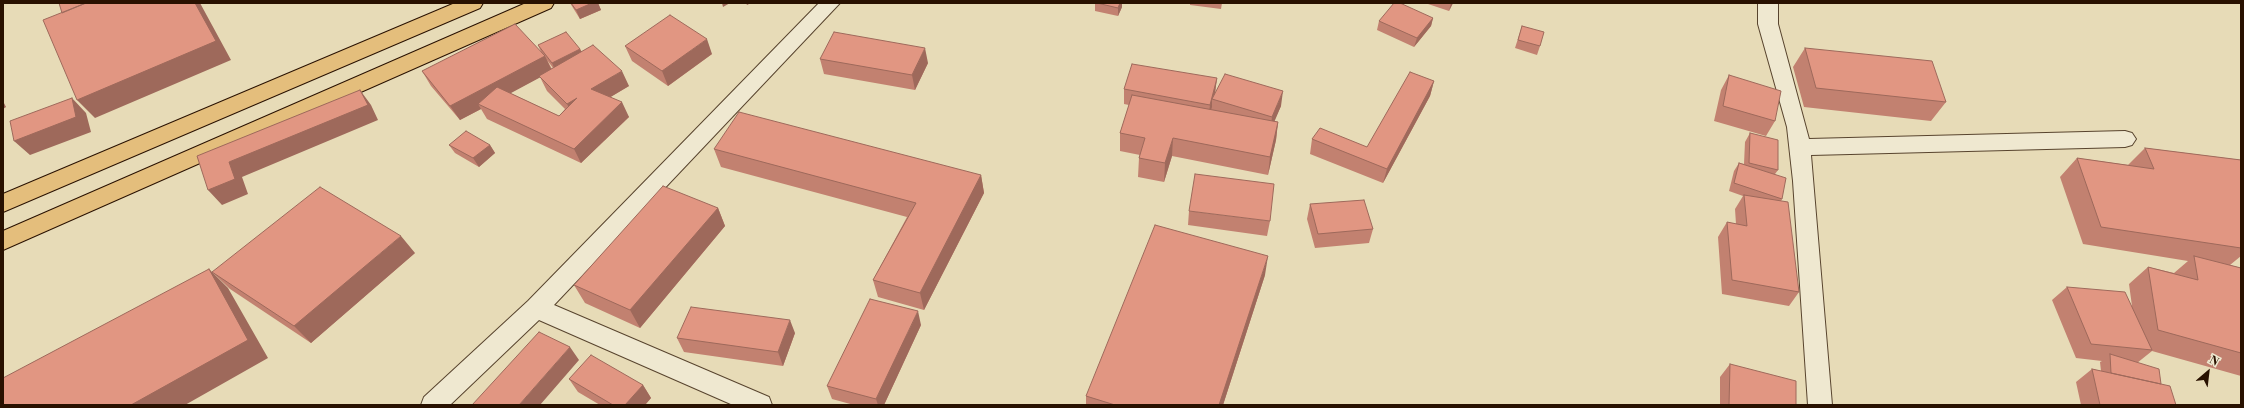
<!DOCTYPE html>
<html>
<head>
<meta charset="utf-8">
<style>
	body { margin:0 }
	#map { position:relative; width:2244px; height:408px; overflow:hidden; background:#e7dbb7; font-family:"Libre Bodoni",serif }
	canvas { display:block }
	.frame { position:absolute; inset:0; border:4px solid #291100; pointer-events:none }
	.north { position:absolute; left:2188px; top:352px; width:40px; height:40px; -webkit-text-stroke:3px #efe8d0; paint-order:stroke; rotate:28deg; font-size:11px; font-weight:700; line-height:16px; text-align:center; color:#291100 }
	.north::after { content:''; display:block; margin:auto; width:14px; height:18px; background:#291100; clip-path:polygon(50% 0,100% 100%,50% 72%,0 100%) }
</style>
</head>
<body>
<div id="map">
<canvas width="2244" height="408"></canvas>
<div class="frame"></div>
<div class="north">N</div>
</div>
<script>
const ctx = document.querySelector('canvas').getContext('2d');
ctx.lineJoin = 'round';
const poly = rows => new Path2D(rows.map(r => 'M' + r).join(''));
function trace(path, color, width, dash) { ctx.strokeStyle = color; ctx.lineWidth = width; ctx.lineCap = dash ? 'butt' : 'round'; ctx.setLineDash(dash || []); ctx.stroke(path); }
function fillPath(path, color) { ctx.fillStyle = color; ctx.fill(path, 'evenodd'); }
const minor = poly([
	[819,3,840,3,554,305,769,397,772,405,733,405,539,320,450,405,421,405,424,397,528,301,819,3],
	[1758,3,1778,3,1778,24,1809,139,2125,131,2132,133,2136,139,2132,145,2125,147,1811,155,1832,405,1808,405,1793,181,1787,127,1758,24,1758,3]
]);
const major = poly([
	[455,3,483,3,480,8,3,212,3,194,455,3],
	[526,3,554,3,551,8,3,250,3,231,526,3]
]);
trace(minor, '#58442e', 2);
trace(major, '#291100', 2);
fillPath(minor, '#efe8d0');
fillPath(major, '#e4be7c');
fillPath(poly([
	[570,3,598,3,601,10,580,19],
	[1095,3,1122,3,1122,7,1118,16,1095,11],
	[1190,3,1222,3,1221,9,1190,5],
	[1425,3,1453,3,1449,11],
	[1433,18,1431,26,1414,47,1377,30,1379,21],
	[1522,26,1540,46,1537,55,1515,48],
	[538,45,580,49,582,52,629,86,610,97,629,117,581,163,487,119,481,109,460,120,431,86,422,71,541,52],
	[547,60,553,68,552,69],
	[540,77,547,91,565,109,559,116,510,93],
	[625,46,712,54,668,86,632,61],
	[1805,48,1946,102,1931,121,1804,107,1793,67],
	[820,59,928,63,915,90,824,74],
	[1729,75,1775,121,1766,136,1714,121,1721,90],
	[1217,78,1215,93,1281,106,1274,121,1278,122,1276,140,1268,175,1172,156,1164,182,1138,177,1139,158,1140,155,1120,151,1120,133,1129,105,1124,104,1124,89],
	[1434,81,1430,96,1383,183,1310,154,1312,139,1367,147],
	[1750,133,1778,170,1775,174,1782,199,1781,201,1799,292,1789,306,1722,294,1718,237,1727,222,1736,224,1735,209,1743,196,1729,191,1734,171,1739,163,1744,164,1745,142],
	[449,145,490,145,495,153,479,167,455,153],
	[2145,148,2241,160,2241,256,2230,265,2241,268,2241,376,2152,351,2137,363,2161,384,2176,405,2081,405,2076,382,2092,369,2101,371,2100,362,2102,361,2076,358,2052,300,2067,287,2132,306,2129,284,2148,267,2174,273,2188,261,2083,244,2060,177,2077,158,2128,165],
	[714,149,981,175,984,193,924,310,878,297,873,280,907,217,721,167],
	[1310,204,1373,229,1369,243,1315,248,1307,219],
	[718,208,725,226,640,328,585,303,574,285],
	[1189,211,1270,221,1267,236,1188,225],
	[415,253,311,343,230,289,212,272],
	[1265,275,1223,405,1086,405,1086,396],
	[921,325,884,405,854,405,832,399,827,386],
	[795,333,783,366,684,352,677,338],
	[1730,364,1796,405,1720,405,1720,377],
	[569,379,643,385,651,398,645,405,600,405,578,392]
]), '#c28170');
fillPath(poly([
	[195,3,200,3,231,60,95,118,77,100],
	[592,3,598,3,601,10,580,19,576,10],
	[722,3,730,3,723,7],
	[746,3,751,3,747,5],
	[1120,3,1122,3,1122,7,1118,16,1118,8],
	[1451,3,1453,3,1449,11],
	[1433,18,1431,26,1414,47,1417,38],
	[707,39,712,54,668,86,662,71],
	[925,48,928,63,915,90,912,75],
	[580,49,585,58,556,72,552,63],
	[545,56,552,71,485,107,478,104,481,109,460,120,450,106],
	[622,71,629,86,599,104,591,89],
	[1217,78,1215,93,1212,99,1212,107,1208,120,1210,105],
	[1434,81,1430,96,1383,183,1387,169],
	[360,90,371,105,378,120,242,177,248,194,222,205,208,190,229,162],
	[1283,91,1281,106,1270,132,1272,117],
	[72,98,86,113,91,132,30,155,14,141],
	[577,98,575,119,567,104],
	[3,101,6,107,3,109],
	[622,102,629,117,581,163,574,149],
	[1278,122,1276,140,1268,175,1270,157],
	[1173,138,1172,156,1164,182,1165,163],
	[490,145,495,153,479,167,473,158],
	[981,175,984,193,924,310,920,293],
	[718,208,725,226,640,328,630,310],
	[401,236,415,253,311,343,294,326],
	[1268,256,1265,275,1223,405,1219,405],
	[209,269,228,288,268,358,185,405,131,405],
	[918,311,921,325,884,405,878,405,876,399],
	[790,320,795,333,783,366,778,352],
	[570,347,579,360,540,405,519,405],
	[643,385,651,398,645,405,625,405]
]), '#9e695b');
const building = poly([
	[59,3,86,3,62,13,59,3],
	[86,3,195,3,216,41,77,100,43,20,86,3],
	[571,3,592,3,576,10,571,3],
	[1097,3,1120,3,1118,8,1097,3],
	[1394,3,1400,3,1433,18,1417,38,1379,21,1394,3],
	[670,15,707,39,662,71,625,46,670,15],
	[515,24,545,56,450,106,422,71,515,24],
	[1522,26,1544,32,1540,46,1518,40,1522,26],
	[566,32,580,49,552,63,538,45,566,32],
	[834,32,925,48,912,75,820,59,834,32],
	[593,45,622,71,591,89,622,102,574,149,478,104,497,87,559,116,577,98,567,104,539,76,593,45],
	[1805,48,1932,61,1946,102,1816,88,1805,48],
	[1132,64,1217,78,1210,105,1124,89,1132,64],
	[1410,72,1434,81,1387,169,1312,139,1320,128,1367,147,1410,72],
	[1225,74,1283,91,1272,117,1212,99,1225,74],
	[1729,75,1781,91,1775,121,1723,106,1729,75],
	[360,90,368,105,229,162,235,179,208,190,197,156,360,90],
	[1132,95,1278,122,1270,157,1173,138,1165,163,1139,158,1145,138,1120,133,1132,95],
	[72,98,76,117,14,141,10,121,72,98],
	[739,112,981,175,920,293,873,280,916,203,714,149,739,112],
	[466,131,490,145,473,158,449,145,466,131],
	[1750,133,1778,140,1778,170,1749,163,1750,133],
	[2145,148,2241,160,2241,248,2101,227,2077,158,2154,169,2145,148],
	[1739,163,1786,178,1782,199,1734,183,1739,163],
	[1195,174,1274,184,1270,221,1189,211,1195,174],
	[663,186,718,208,630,310,574,285,663,186],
	[320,187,401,236,294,326,212,272,320,187],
	[1744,195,1788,202,1799,292,1732,280,1727,222,1747,226,1744,195],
	[1364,200,1373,229,1318,234,1310,204,1364,200],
	[1155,225,1268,256,1219,405,1115,405,1086,396,1155,225],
	[2194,256,2241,268,2241,353,2158,330,2148,267,2198,280,2194,256],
	[209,269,248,340,131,405,3,405,3,378,209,269],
	[2067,287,2125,292,2152,350,2091,344,2067,287],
	[870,299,918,311,876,399,827,386,870,299],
	[691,307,790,320,778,352,677,338,691,307],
	[539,332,570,347,519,405,472,405,539,332],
	[2110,354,2159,369,2161,384,2111,373,2110,354],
	[591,355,643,385,625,405,613,405,569,379,591,355],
	[1730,364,1796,381,1796,405,1729,405,1730,364],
	[2092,369,2170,386,2176,405,2100,405,2092,369]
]);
fillPath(building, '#e19682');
trace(building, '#9e695b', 1);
</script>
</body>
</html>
